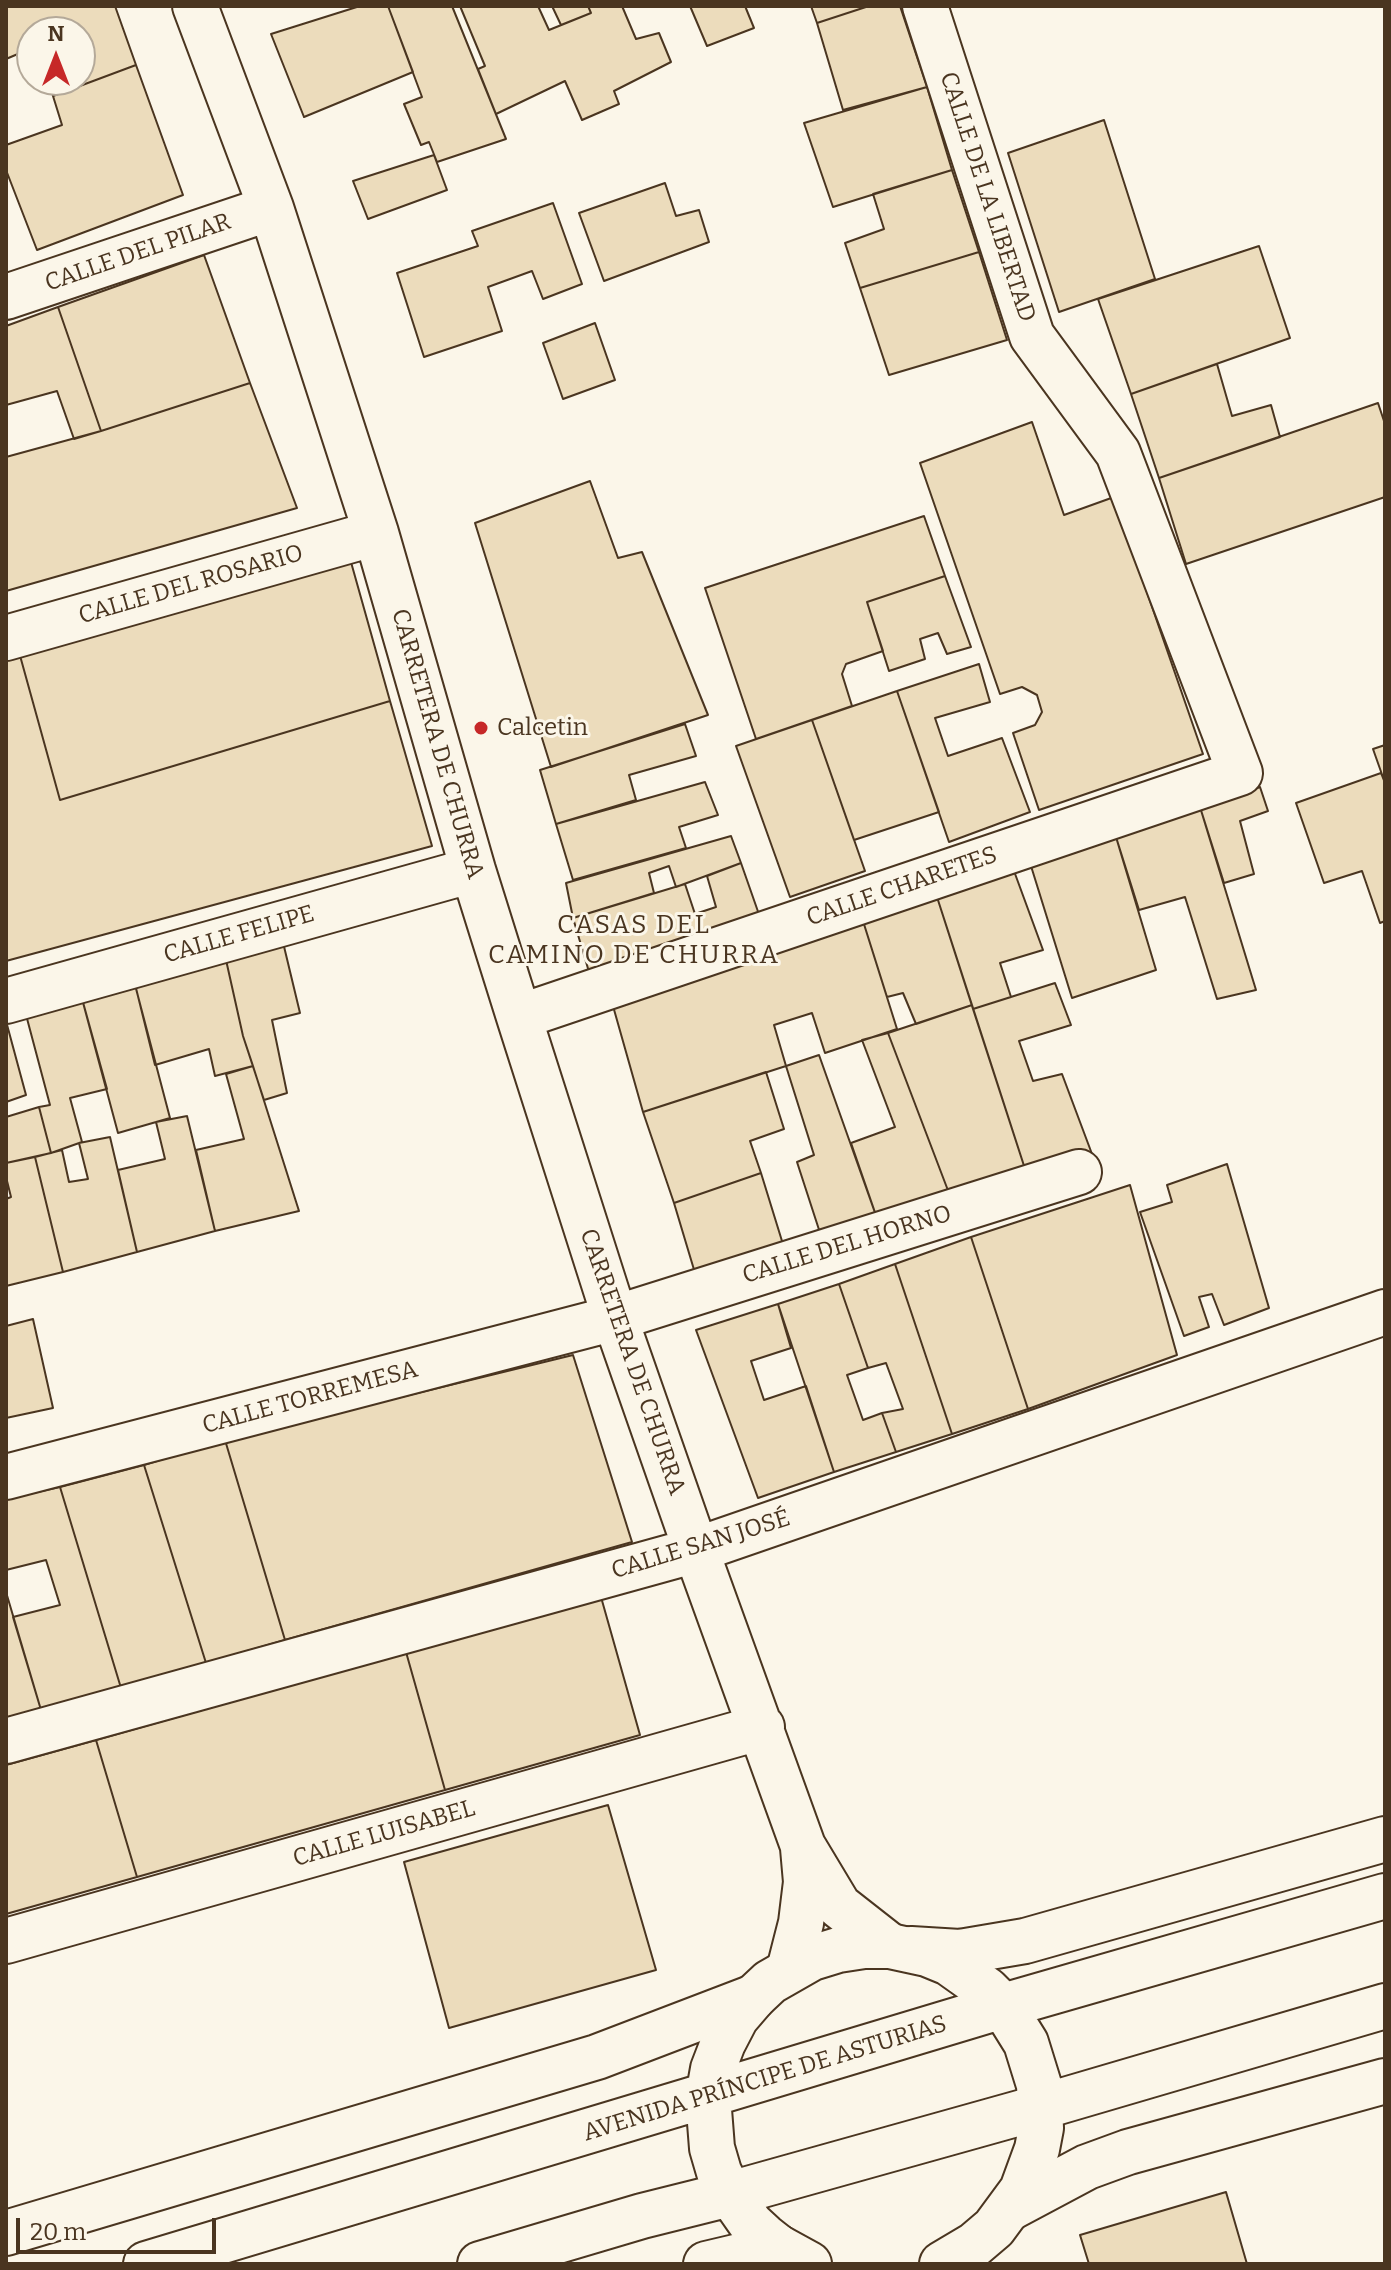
<!DOCTYPE html>
<html>
<head>
<meta charset="utf-8">
<style>
	body { margin:0 }
	#map { position:relative; width:1391px; height:2270px; overflow:hidden; background:#fbf6e9; font-family:Bitter,serif }
	canvas { display:block }
	.frame { position:absolute; inset:0; border:8px solid #4a3520; pointer-events:none }
	.north { position:absolute; left:16px; top:16px; width:80px; height:80px; box-sizing:border-box; background:#fbf6e9; border:2px solid #b4a999; border-radius:50%; rotate:0deg; font-size:22px; font-weight:700; line-height:32px; text-align:center; color:#4a3520 }
	.north::after { content:''; display:block; margin:auto; width:28px; height:36px; background:#c62828; clip-path:polygon(50% 0,100% 100%,50% 72%,0 100%) }
	.scale { position:absolute; left:16px; top:2218px; width:200px; height:36px; box-sizing:border-box; border:4px solid #4a3520; border-top:0; padding-left:10px; font-size:24px; line-height:28px; white-space:nowrap; color:#4a3520; -webkit-text-stroke:6px #fbf6e9; paint-order:stroke }
</style>
</head>
<body>
<div id="map">
<canvas width="1391" height="2270"></canvas>
<div class="frame"></div>
<div class="north">N</div>
<div class="scale">20 m</div>
</div>
<script>
const ctx = document.querySelector('canvas').getContext('2d');
ctx.lineJoin = 'round';
function fillPath(path, color) { ctx.fillStyle = color; ctx.fill(path, 'evenodd'); }
const poly = rows => new Path2D(rows.map(r => 'M' + r).join(''));
function trace(path, color, width, dash) { ctx.strokeStyle = color; ctx.lineWidth = width; ctx.lineCap = dash ? 'butt' : 'round'; ctx.setLineDash(dash || []); ctx.stroke(path); }
function drawText(font, color, halo, rows, align = 'center') {
  ctx.font = font + ' Bitter,serif'; ctx.lineWidth = 6; ctx.setLineDash([]); ctx.textBaseline = 'middle'; ctx.strokeStyle = halo; ctx.fillStyle = color; for (const [text, x, y, turn = 0] of rows) {
    ctx.save(); ctx.translate(x, y); ctx.rotate((+turn || 0) * Math.PI / 180); ctx.textAlign = isNaN(turn) ? turn : align; if (halo) ctx.strokeText(text, 0, 0); ctx.fillText(text, 0, 0); ctx.restore();
  }
}
const building = poly([
	[6,6,115,6,136,65,53,96,48,80,80,80,80,32,32,32,32,48,6,59,6,6],
	[360,6,388,6,413,72,304,117,271,34,360,6],
	[388,6,452,6,506,139,437,162,429,142,421,145,404,104,422,97,388,6],
	[460,6,538,6,549,30,591,13,588,6,622,6,636,39,659,33,671,62,614,91,619,104,582,120,565,81,496,114,478,69,485,66,460,6],
	[552,6,588,6,591,13,561,25,552,6],
	[690,6,745,6,754,28,707,46,690,6],
	[811,6,869,6,817,23,811,6],
	[869,6,900,6,927,87,843,110,817,23,869,6],
	[136,65,183,195,37,250,6,170,6,145,62,125,53,96,136,65],
	[927,87,952,170,833,207,804,123,927,87],
	[1104,120,1155,279,1059,312,1008,153,1104,120],
	[434,155,447,190,368,219,353,181,434,155],
	[952,170,979,252,860,288,845,243,884,229,873,194,952,170],
	[665,183,676,216,699,210,709,242,604,281,579,213,665,183],
	[553,203,582,284,543,299,532,271,488,287,502,331,424,357,397,273,478,246,472,231,553,203],
	[1259,246,1290,338,1131,394,1098,299,1259,246],
	[979,252,1007,340,889,375,860,288,979,252],
	[204,255,250,383,101,431,58,307,204,255],
	[58,307,101,431,74,439,57,391,6,405,6,326,58,307],
	[595,323,615,380,563,399,543,343,595,323],
	[1217,364,1232,416,1271,405,1280,437,1159,478,1131,394,1217,364],
	[250,383,297,508,6,591,6,457,101,431,250,383],
	[1378,403,1385,424,1385,497,1186,564,1159,478,1378,403],
	[1032,422,1064,515,1114,497,1203,754,1039,810,1013,733,1035,725,1042,712,1037,695,1022,687,1000,694,920,463,1032,422],
	[590,481,618,558,642,552,708,715,551,767,475,523,590,481],
	[924,516,945,576,867,602,883,651,846,664,842,674,852,706,756,739,705,588,924,516],
	[349,555,390,701,60,800,19,652,349,555],
	[945,576,971,647,947,654,938,633,920,639,925,659,889,671,867,602,945,576],
	[19,652,60,800,390,701,432,846,6,961,6,656,19,652],
	[979,664,990,702,935,718,948,756,1002,738,1030,812,949,842,897,691,979,664],
	[897,691,939,812,854,840,812,720,897,691],
	[812,720,865,871,790,897,736,746,812,720],
	[685,724,696,756,629,775,636,800,556,824,540,770,685,724],
	[1385,745,1385,783,1373,749,1385,745],
	[1381,773,1385,783,1385,921,1380,923,1362,871,1324,883,1296,803,1381,773],
	[705,782,718,815,679,827,686,848,573,880,556,824,705,782],
	[1260,787,1268,811,1240,821,1254,874,1224,883,1200,807,1260,787],
	[1200,807,1256,990,1217,999,1185,897,1139,910,1116,837,1200,807],
	[731,836,741,863,676,887,669,866,649,873,654,893,573,918,566,883,731,836],
	[1116,837,1156,970,1072,998,1031,866,1116,837],
	[741,863,762,923,592,982,573,918,685,884,695,914,716,907,707,876,741,863],
	[1014,871,1043,950,1000,963,1011,997,973,1009,937,897,1014,871],
	[937,897,972,1005,916,1024,903,993,887,997,863,921,937,897],
	[863,921,897,1029,825,1053,812,1013,774,1025,786,1066,643,1112,613,1006,863,921],
	[281,934,300,1013,272,1020,287,1093,264,1100,243,1036,224,951,281,934],
	[224,951,243,1036,253,1066,215,1076,209,1049,155,1065,133,976,224,951],
	[134,981,170,1118,118,1133,81,995,134,981],
	[1055,983,1071,1025,1019,1041,1033,1081,1062,1074,1092,1154,1027,1175,973,1009,1055,983],
	[81,995,107,1089,70,1098,82,1142,51,1153,39,1107,50,1105,25,1011,81,995],
	[972,1005,1027,1175,952,1201,888,1033,972,1005],
	[6,1021,26,1095,6,1102,6,1021],
	[888,1033,952,1201,879,1224,851,1143,895,1127,862,1040,888,1033],
	[819,1055,879,1224,823,1242,797,1162,814,1155,786,1066,819,1055],
	[253,1066,299,1211,215,1231,196,1150,244,1139,226,1074,253,1066],
	[766,1072,784,1129,750,1141,761,1173,674,1203,643,1112,766,1072],
	[39,1107,51,1153,6,1163,6,1117,39,1107],
	[187,1116,215,1231,137,1252,118,1170,165,1159,156,1122,187,1116],
	[110,1137,137,1252,63,1272,35,1157,62,1150,69,1182,88,1179,79,1143,110,1137],
	[35,1157,63,1272,6,1286,6,1199,11,1197,6,1177,6,1163,35,1157],
	[1227,1164,1269,1308,1224,1325,1212,1294,1199,1297,1209,1327,1184,1336,1140,1212,1172,1202,1167,1185,1227,1164],
	[761,1173,786,1254,698,1283,674,1203,761,1173],
	[1130,1185,1177,1355,1028,1409,971,1237,1130,1185],
	[971,1237,1028,1409,952,1434,895,1264,971,1237],
	[895,1264,952,1434,896,1452,882,1413,903,1409,886,1363,868,1368,839,1284,895,1264],
	[839,1284,868,1368,847,1375,863,1420,882,1413,896,1452,834,1472,778,1304,839,1284],
	[778,1304,791,1348,751,1361,764,1400,806,1386,834,1472,758,1498,696,1330,778,1304],
	[33,1319,53,1408,6,1418,6,1326,33,1319],
	[573,1355,632,1542,285,1640,225,1440,573,1355],
	[225,1440,285,1640,206,1663,144,1465,225,1440],
	[144,1465,206,1663,121,1688,60,1487,144,1465],
	[60,1487,121,1688,41,1710,13,1617,60,1605,46,1560,6,1570,6,1499,60,1487],
	[6,1592,41,1710,6,1720,6,1592],
	[601,1597,640,1735,445,1790,406,1652,601,1597],
	[406,1652,445,1790,137,1877,96,1740,406,1652],
	[96,1740,137,1877,6,1914,6,1765,96,1740],
	[608,1805,656,1970,449,2028,404,1862,608,1805],
	[1226,2192,1247,2264,1089,2264,1080,2235,1226,2192]
]);
fillPath(building, '#ecdcbc');
trace(building, '#4a3520', 2);
const minor = poly([
	[195,6,271,208,376,533,473,870,519,1017,615,1318,696,1550,803,1846,839,1906,890,1946],
	[6,297,271,208],
	[6,638,376,533],
	[6,1001,473,870],
	[519,1017,1240,773,1118,453,1032,336,925,6],
	[6,1477,615,1318,1079,1172],
	[6,1741,696,1550,1385,1312],
	[6,1941,762,1727],
	[911,1949,960,1952,1025,1941,1385,1839],
	[789,1970,801,1923,806,1882,803,1848],
	[1010,2208,1087,2167,1128,2152,1385,2081],
	[6,2233,597,2057,754,1997],
	[706,2264,778,2247]
]);
const major = poly([
	[146,2264,1003,2006,1385,1896],
	[480,2264,642,2216,730,2194,1041,2107,1385,2006],
	[809,2264,778,2247,764,2236,751,2224,730,2194,719,2172,712,2148,708,2097,713,2069,723,2043,736,2018,754,1997,770,1982,812,1958,838,1950,864,1946,890,1946,927,1954,949,1963,987,1990,1003,2006,1026,2043,1039,2085,1041,2128,1037,2149,1022,2190,994,2228,974,2245,942,2264]
]);
trace(minor, '#4a3520', 48);
trace(major, '#4a3520', 48);
trace(minor, '#fbf6e9', 44);
trace(major, '#fbf6e9', 44);
for (const [x, y, r, color] of [
	[481,728,8,"#c62828"]
]) { const dot = new Path2D(); dot.arc(x, y, r, 0, 2 * Math.PI); ctx.fillStyle = color; ctx.fill(dot); trace(dot, '#fbf6e9', 3); }
drawText('24px', '#4a3520', '#fbf6e9', [
	["CALLE DE LA LIBERTAD",987,197,72],
	["CALLE DEL PILAR",138,253,-19],
	["CALLE DEL ROSARIO",191,585,-16],
	["CARRETERA DE CHURRA",437,744,74],
	["CALLE CHARETES",902,887,-19],
	["CALLE FELIPE",239,935,-16],
	["CALLE DEL HORNO",847,1245,-17],
	["CARRETERA DE CHURRA",632,1362,71],
	["CALLE TORREMESA",310,1398,-15],
	["CALLE SAN JOSÉ",701,1545,-17],
	["CALLE LUISABEL",384,1834,-16],
	["AVENIDA PRÍNCIPE DE ASTURIAS",765,2079,-17]
]);
drawText('24px', '#4a3520', '#fbf6e9', [
	["Calcetin",497,728]
], 'left');
ctx.letterSpacing = '2px';
drawText('26px', '#4a3520', '#fbf6e9', [
	["CASAS DEL",634,926],
	["CAMINO DE CHURRA",634,956]
]);
ctx.letterSpacing = '0px';
</script>
</body>
</html>
